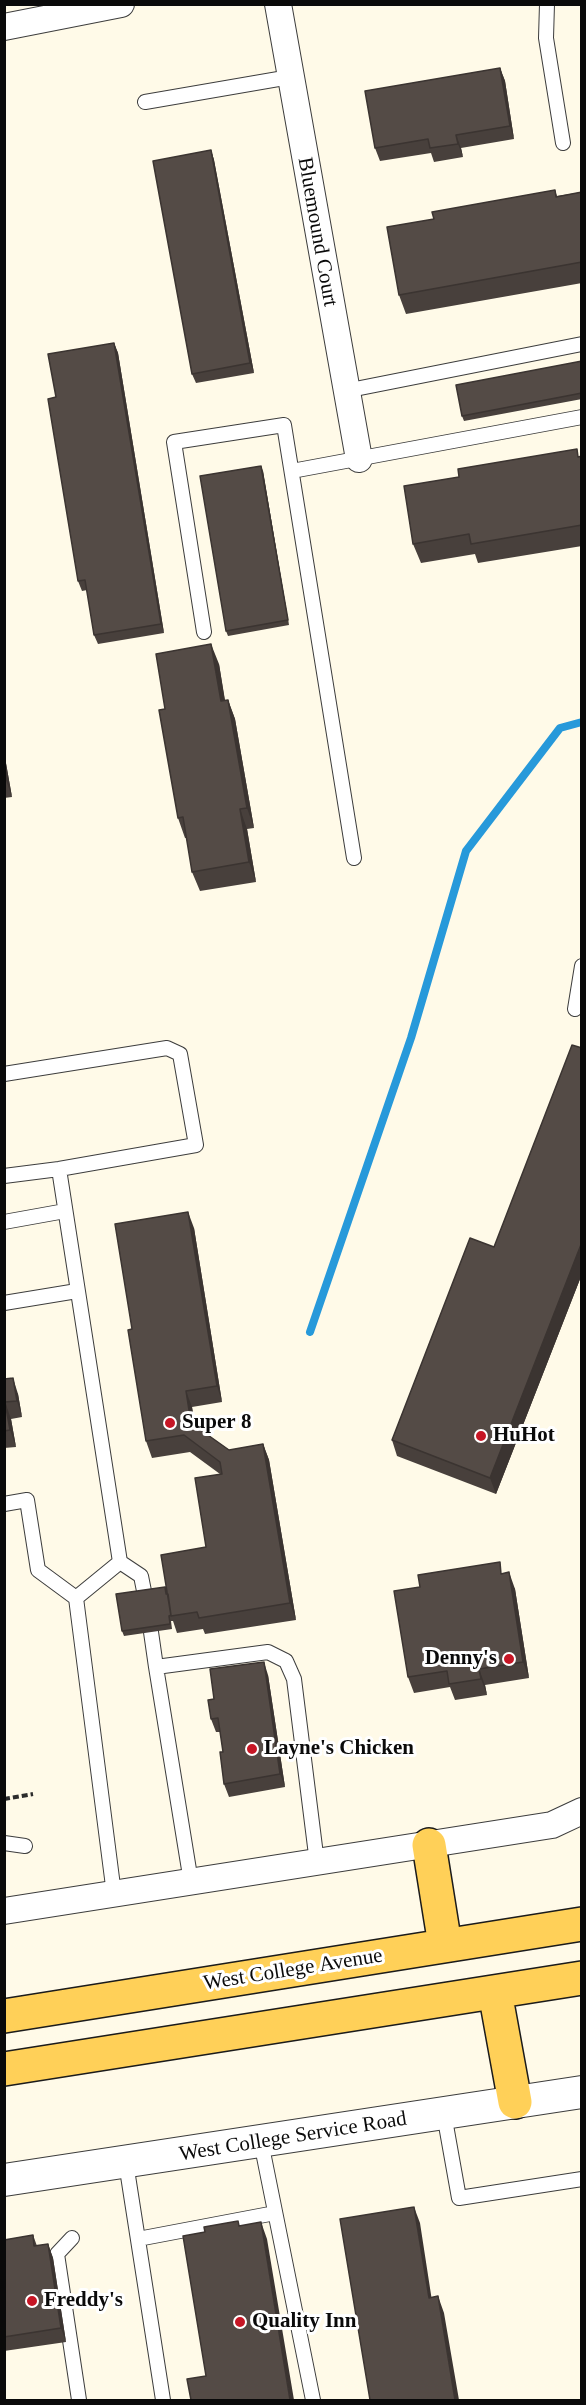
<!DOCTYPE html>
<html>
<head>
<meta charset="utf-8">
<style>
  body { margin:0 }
  #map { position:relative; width:586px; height:2405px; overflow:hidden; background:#fffae8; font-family:"Times New Roman",serif }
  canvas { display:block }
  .frame { position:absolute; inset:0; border:6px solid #0a0a0a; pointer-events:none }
</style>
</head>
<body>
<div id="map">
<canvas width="586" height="2405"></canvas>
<div class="frame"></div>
</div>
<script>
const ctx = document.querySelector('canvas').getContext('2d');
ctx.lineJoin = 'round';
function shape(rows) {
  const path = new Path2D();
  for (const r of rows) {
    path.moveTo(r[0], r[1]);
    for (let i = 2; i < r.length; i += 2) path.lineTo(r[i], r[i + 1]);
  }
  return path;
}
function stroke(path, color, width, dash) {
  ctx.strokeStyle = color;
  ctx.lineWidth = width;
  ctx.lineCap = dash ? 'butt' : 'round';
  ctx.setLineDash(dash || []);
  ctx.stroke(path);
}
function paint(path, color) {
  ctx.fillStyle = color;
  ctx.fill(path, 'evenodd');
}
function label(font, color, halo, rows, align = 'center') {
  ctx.font = font + ' "Times New Roman",serif';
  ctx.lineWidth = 6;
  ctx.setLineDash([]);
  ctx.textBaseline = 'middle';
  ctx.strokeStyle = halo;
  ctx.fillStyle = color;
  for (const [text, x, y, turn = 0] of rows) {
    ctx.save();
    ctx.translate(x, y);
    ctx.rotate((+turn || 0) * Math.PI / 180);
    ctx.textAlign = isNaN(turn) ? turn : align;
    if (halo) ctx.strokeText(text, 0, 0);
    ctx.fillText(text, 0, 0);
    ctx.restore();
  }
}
const stream = shape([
  [310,1332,411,1038,466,851,560,728,582,722]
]);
const path = shape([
  [4,1799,33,1794]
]);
const service = shape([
  [547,4,546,38,563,143],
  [145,102,290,77],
  [345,391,582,344],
  [292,471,582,417],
  [204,632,174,442,284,425,354,858],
  [575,1009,582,966],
  [4,1074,167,1048,180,1054,196,1145,59,1169,4,1176],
  [59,1169,120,1562,76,1598,114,1894],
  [4,1222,65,1211],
  [4,1303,77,1291],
  [4,1504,27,1500,38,1570,76,1598],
  [120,1562,141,1576,145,1596],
  [151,1632,156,1667],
  [4,1843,25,1846],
  [191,1882,156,1667,268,1652,286,1661,294,1679,317,1863],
  [444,2114,459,2198,582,2179],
  [261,2142,313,2400],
  [126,2163,163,2400],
  [72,2238,57,2254,79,2400],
  [138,2239,275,2213]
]);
const minor = shape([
  [278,4,359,459],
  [4,27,121,4],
  [4,1911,552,1825,582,1811]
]);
const tertiary = shape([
  [4,2180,582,2092]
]);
const primary = shape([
  [429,1845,445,1945],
  [495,1992,515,2102],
  [4,2016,582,1924],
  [4,2069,582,1978]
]);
const wall = shape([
  [500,68,505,81,514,139,461,148,463,157,434,162,431,153,380,161,375,148],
  [211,150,214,160,254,373,196,383,192,374],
  [555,190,557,196,582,192,582,283,406,314,399,295,434,219],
  [114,343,118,353,164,633,98,644,94,635,87,590,82,591,78,581,56,397],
  [582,361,582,399,464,421,462,416],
  [579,456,582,456,582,546,478,563,475,554,421,563,413,544],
  [263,471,289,625,228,636,226,631],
  [219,664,225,700,228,700,235,719,254,828,247,829,256,882,200,891,192,872,187,838,185,838,178,818],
  [4,752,12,797,4,798],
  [582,1048,582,1274,496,1494,397,1456,392,1440,494,1247],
  [194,1228,222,1402,192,1407,195,1426,229,1450,263,1444,269,1460,296,1620,205,1634,203,1629,177,1633,173,1621,171,1621,172,1629,124,1636,122,1631,167,1594,206,1547,220,1474,190,1452,152,1458,146,1441,132,1329],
  [4,1379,18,1394,22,1417,11,1419,16,1447,4,1448],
  [504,1573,515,1589,529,1678,485,1685,487,1695,455,1700,450,1687,414,1693,408,1677],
  [268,1675,285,1787,229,1797,224,1784,223,1752,220,1732,216,1732,211,1719,214,1699],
  [33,2235,37,2246,48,2244,53,2258,66,2342,4,2351,4,2240]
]);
const shadedWall = shape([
  [500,68,505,81,514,139,510,126],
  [456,135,461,148,463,157,458,144],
  [211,150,214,160,254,373,250,363],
  [114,343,118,353,164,633,161,624],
  [261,466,263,471,289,625,288,620],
  [211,644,219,664,228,721,221,701],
  [228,700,235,719,254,828,247,808],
  [4,752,12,797,6,780,4,772],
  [240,809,247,829,256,882,249,862],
  [188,1212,194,1228,222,1402,217,1386],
  [582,1242,582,1274,496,1494,490,1478],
  [13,1378,18,1394,22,1417,17,1401],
  [186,1391,192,1407,197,1439,191,1423],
  [5,1402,11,1419,16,1447,10,1430],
  [263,1444,269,1460,296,1620,290,1603],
  [509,1572,515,1589,529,1678,523,1662],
  [264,1662,268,1675,285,1787,280,1774],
  [479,1669,485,1685,487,1695,481,1679],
  [414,2207,420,2223,434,2314,429,2298],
  [261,2222,267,2239,294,2400,290,2400],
  [48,2244,53,2258,66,2342,61,2328],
  [438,2296,444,2313,459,2400,455,2400]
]);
const building = shape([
  [500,68,510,126,456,135,458,144,430,148,428,139,375,148,365,91,500,68],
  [211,150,250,363,192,374,153,161,211,150],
  [555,190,556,197,582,192,582,262,399,295,387,227,434,219,432,212,555,190],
  [114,343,161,624,94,635,85,580,78,581,48,399,56,397,48,354,114,343],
  [582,361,582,393,462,416,456,385,582,361],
  [577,449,578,457,582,456,582,525,471,544,469,534,413,544,404,486,459,477,458,469,577,449],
  [261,466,288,620,226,631,200,476,261,466],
  [211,644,221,701,228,700,247,808,240,809,249,862,192,872,183,817,178,818,159,710,165,709,156,654,211,644],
  [572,1045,582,1048,582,1242,490,1478,392,1440,470,1238,494,1247,572,1045],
  [188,1212,217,1386,186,1391,191,1423,229,1450,263,1444,290,1603,199,1618,197,1612,171,1616,161,1555,206,1547,195,1478,222,1474,220,1462,184,1435,146,1441,128,1330,132,1329,115,1224,188,1212],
  [13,1378,17,1401,5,1402,10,1430,4,1431,4,1379,13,1378],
  [500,1562,501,1574,509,1572,523,1662,479,1669,481,1679,449,1684,447,1671,408,1677,394,1591,420,1587,418,1575,500,1562],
  [165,1587,166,1594,168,1594,171,1615,169,1616,170,1624,122,1631,116,1594,165,1587],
  [264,1662,280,1774,224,1784,220,1752,223,1752,218,1718,211,1719,208,1700,214,1699,210,1669,264,1662],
  [414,2207,429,2298,438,2296,455,2400,370,2400,340,2219,414,2207],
  [238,2221,239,2226,261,2222,290,2400,191,2400,187,2379,206,2376,183,2236,205,2232,204,2227,238,2221],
  [33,2235,34,2246,48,2244,61,2328,4,2337,4,2240,33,2235]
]);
const markers = [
  [170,1423,6,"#c61625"],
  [481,1436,6,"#c61625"],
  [509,1659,6,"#c61625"],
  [252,1749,6,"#c61625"],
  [32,2301,6,"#c61625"],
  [240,2322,6,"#c61625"]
];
const streetNames = [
  ["Bluemound Court",317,232,80],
  ["West College Avenue",293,1970,-9],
  ["West College Service Road",293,2137,-9]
];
const poiNames = [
  ["Super 8",182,1423],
  ["HuHot",493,1436],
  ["Denny's",497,1659,"right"],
  ["Layne's Chicken",264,1749],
  ["Freddy's",44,2301],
  ["Quality Inn",252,2322]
];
stroke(stream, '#2799da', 8);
stroke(service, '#3d3d3d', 16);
stroke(minor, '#3d3d3d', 28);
stroke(tertiary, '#3d3d3d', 34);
stroke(primary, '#1b1b1b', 36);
stroke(path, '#2c2c2c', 4, [6, 3]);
stroke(service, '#fff', 14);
stroke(minor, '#fff', 26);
stroke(tertiary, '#fff', 32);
stroke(primary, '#ffd058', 33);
paint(wall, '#48403c');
paint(shadedWall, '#3b3431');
paint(building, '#544b46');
stroke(building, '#3b3431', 1.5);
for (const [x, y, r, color] of markers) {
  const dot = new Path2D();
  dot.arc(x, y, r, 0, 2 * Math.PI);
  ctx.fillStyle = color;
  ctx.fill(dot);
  stroke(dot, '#fff', 2);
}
label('21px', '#0a0a0a', '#fff', streetNames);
label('bold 21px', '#0a0a0a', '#fff', poiNames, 'left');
</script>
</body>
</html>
